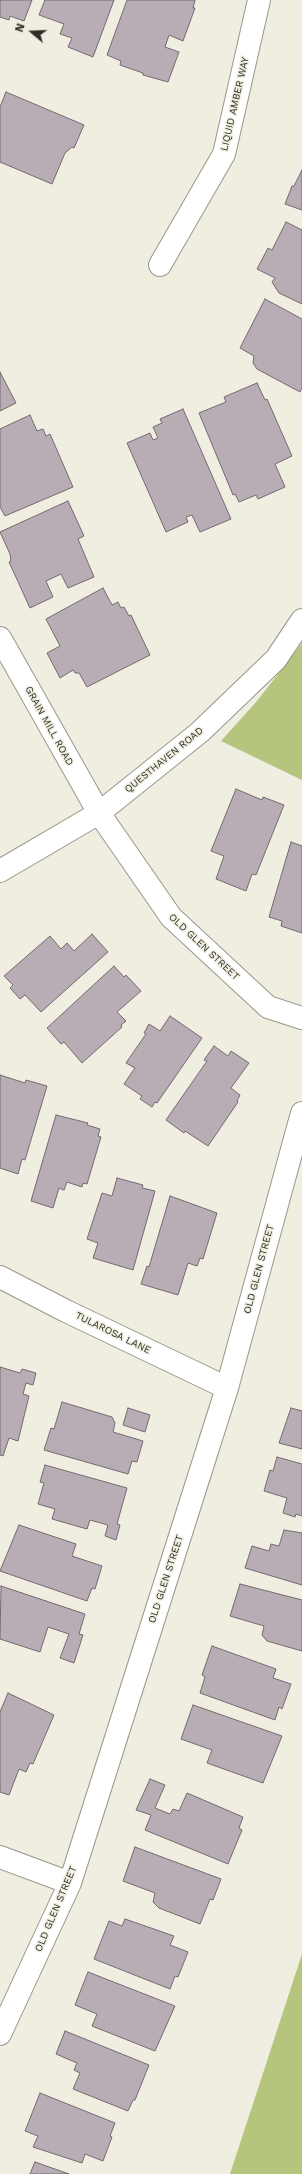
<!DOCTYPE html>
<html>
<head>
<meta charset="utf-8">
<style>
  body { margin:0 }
  #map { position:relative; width:302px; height:2174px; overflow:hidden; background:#f0eee0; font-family:"Work Sans",sans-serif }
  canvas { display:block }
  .north { position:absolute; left:12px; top:12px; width:40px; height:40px; -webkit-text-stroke:3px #f0eee0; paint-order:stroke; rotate:289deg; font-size:11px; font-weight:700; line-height:16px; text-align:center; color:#2e2d28 }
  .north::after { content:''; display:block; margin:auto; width:14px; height:18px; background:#2e2d28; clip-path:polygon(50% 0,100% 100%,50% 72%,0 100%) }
</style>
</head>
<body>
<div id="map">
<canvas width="302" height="2174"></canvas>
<div class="north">N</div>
</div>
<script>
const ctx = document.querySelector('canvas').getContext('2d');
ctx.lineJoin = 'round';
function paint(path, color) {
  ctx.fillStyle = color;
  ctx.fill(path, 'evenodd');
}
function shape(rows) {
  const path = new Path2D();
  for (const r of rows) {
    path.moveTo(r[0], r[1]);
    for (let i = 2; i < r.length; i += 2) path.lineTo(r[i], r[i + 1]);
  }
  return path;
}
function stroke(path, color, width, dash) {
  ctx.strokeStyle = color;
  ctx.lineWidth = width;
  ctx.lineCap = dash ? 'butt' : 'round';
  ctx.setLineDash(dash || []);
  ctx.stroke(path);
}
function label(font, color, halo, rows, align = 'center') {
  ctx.font = font + ' "Work Sans",sans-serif';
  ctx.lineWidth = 3;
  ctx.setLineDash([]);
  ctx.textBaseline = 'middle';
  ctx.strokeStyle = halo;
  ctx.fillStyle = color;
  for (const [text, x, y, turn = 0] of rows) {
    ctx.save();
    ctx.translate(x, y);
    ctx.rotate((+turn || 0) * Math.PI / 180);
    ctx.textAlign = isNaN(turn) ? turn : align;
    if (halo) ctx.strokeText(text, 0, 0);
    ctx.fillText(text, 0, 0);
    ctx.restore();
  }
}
const green = shape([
  [302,643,302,780,221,741,257,701],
  [302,1954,302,2174,230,2174]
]);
const building = shape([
  [0,0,32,0,24,21,10,16,9,20,0,17,0,0],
  [45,0,114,0,93,57,68,47,72,38,60,34,64,24,39,15,45,0],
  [127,0,195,0,193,8,195,8,183,41,169,35,165,47,179,52,168,82,143,75,143,73,120,65,121,61,107,55,127,0],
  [6,92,84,125,74,148,72,147,65,153,52,184,0,162,0,107,6,92],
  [302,170,302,210,285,204,292,186,294,186,302,170],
  [286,222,302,230,302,304,279,293,272,282,275,278,257,269,268,248,272,250,286,222],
  [265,299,302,319,302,388,300,392,257,369,253,363,254,356,240,348,265,299],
  [0,372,16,403,0,411,0,372],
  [257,383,265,400,267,399,292,456,275,464,285,487,258,499,256,495,239,502,235,494,233,495,199,413,226,402,224,397,257,383],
  [183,409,231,519,200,532,192,515,186,517,188,522,166,532,127,443,150,433,153,440,158,438,153,427,162,423,160,419,183,409],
  [30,415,37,431,43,429,46,436,50,434,73,487,5,516,0,507,0,429,30,415],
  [68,501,84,536,78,539,94,577,68,588,61,574,46,581,53,597,30,608,9,562,11,561,10,554,0,532,68,501],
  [103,588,112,605,118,602,121,608,124,607,129,616,131,615,150,655,87,687,79,673,75,673,73,670,60,678,47,653,60,646,46,619,103,588],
  [236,789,262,800,263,797,284,805,256,875,252,874,246,891,216,879,224,856,211,851,236,789],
  [291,842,302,846,302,933,281,926,282,921,269,917,291,842],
  [92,934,108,952,41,1012,25,995,20,999,10,988,13,985,4,976,50,936,61,949,67,943,74,951,92,934],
  [114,966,124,977,126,975,141,991,117,1012,126,1021,121,1025,122,1027,82,1063,64,1042,61,1044,47,1028,114,966],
  [170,1016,202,1038,157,1103,155,1102,152,1107,140,1099,142,1096,124,1084,135,1068,126,1063,146,1034,144,1033,149,1024,160,1031,170,1016],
  [214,1046,228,1056,231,1051,249,1063,231,1088,240,1095,237,1101,238,1102,208,1146,185,1131,184,1133,166,1120,207,1061,204,1060,214,1046],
  [0,1075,25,1083,26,1080,47,1086,25,1160,22,1159,18,1174,0,1168,0,1075],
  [56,1115,88,1123,87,1125,100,1129,98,1136,101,1137,87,1184,83,1183,82,1187,67,1182,64,1190,59,1188,53,1208,31,1201,56,1115],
  [117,1178,143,1185,142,1188,155,1191,133,1270,93,1258,98,1243,87,1239,102,1193,112,1196,117,1178],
  [170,1196,217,1213,203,1259,200,1258,197,1266,188,1263,178,1295,141,1284,147,1266,149,1267,170,1196],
  [0,1367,20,1373,22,1369,36,1373,33,1385,26,1383,23,1394,29,1396,18,1441,9,1438,3,1456,0,1455,0,1367],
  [62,1402,112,1417,115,1423,113,1432,143,1441,137,1462,132,1461,128,1474,44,1450,51,1428,54,1429,62,1402],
  [128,1408,150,1415,145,1432,123,1425,128,1408],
  [291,1408,302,1411,302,1449,279,1443,291,1408],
  [277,1457,302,1464,302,1516,296,1514,295,1517,283,1513,287,1498,264,1491,270,1470,273,1471,277,1457],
  [45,1465,127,1488,117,1524,120,1525,116,1540,105,1536,108,1525,90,1520,87,1529,52,1519,55,1509,38,1504,44,1483,40,1482,45,1465],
  [19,1525,76,1544,72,1556,102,1566,95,1589,92,1588,87,1601,0,1571,19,1525],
  [284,1530,302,1533,302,1585,245,1568,252,1546,269,1551,271,1544,279,1546,284,1530],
  [240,1584,302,1600,302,1651,267,1641,262,1635,264,1626,230,1616,240,1584],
  [1,1586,85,1614,79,1634,83,1635,74,1663,60,1658,69,1634,48,1627,40,1652,0,1639,1,1586],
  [212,1646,276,1669,273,1678,291,1684,282,1709,279,1707,275,1720,200,1693,205,1677,202,1675,212,1646],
  [8,1693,54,1715,33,1764,30,1763,26,1772,19,1769,9,1795,0,1792,0,1712,8,1693],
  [193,1705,282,1736,263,1783,207,1763,212,1750,181,1739,193,1705],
  [150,1779,165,1785,155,1808,170,1814,173,1809,179,1811,187,1793,243,1817,239,1828,242,1830,228,1864,145,1830,151,1815,136,1810,150,1779],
  [135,1847,221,1879,213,1900,210,1899,200,1924,159,1908,153,1902,155,1893,123,1881,135,1847],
  [125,1919,174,1936,170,1945,188,1952,178,1977,175,1976,170,1989,94,1959,109,1921,122,1926,125,1919],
  [88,1972,175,2006,155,2051,92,2026,97,2014,75,2005,88,1972],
  [65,2031,149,2065,135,2100,133,2100,128,2111,73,2089,80,2073,74,2070,77,2063,56,2054,65,2031],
  [40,2093,115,2123,110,2136,112,2137,103,2161,85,2154,82,2163,33,2147,38,2136,25,2131,40,2093],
  [35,2162,69,2174,30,2174,35,2162]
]);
const minor = shape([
  [160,265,224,154,259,0],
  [0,638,99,813,171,917,268,1007,302,1018],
  [0,1277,66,1311,227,1388],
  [0,1857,70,1883],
  [0,2034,70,1883,227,1388,302,1113]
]);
const tertiary = shape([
  [0,871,99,813,200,732,276,659,302,620]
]);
const streetNames = [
  ["LIQUID AMBER WAY",235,104,-77],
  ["GRAIN MILL ROAD",49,726,61],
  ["QUESTHAVEN ROAD",164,760,-39],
  ["OLD GLEN STREET",204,947,43],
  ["OLD GLEN STREET",259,1269,-75],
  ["TULAROSA LANE",113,1333,26],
  ["OLD GLEN STREET",166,1579,-72],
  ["OLD GLEN STREET",56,1909,-67]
];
paint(green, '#b5c57d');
paint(building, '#b8adb5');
stroke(building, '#746971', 1);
stroke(minor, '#99978a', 24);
stroke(tertiary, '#99978a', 24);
stroke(minor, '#fff', 22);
stroke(tertiary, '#fff', 22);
label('10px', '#2e2d28', '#f0eee0', streetNames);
</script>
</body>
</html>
